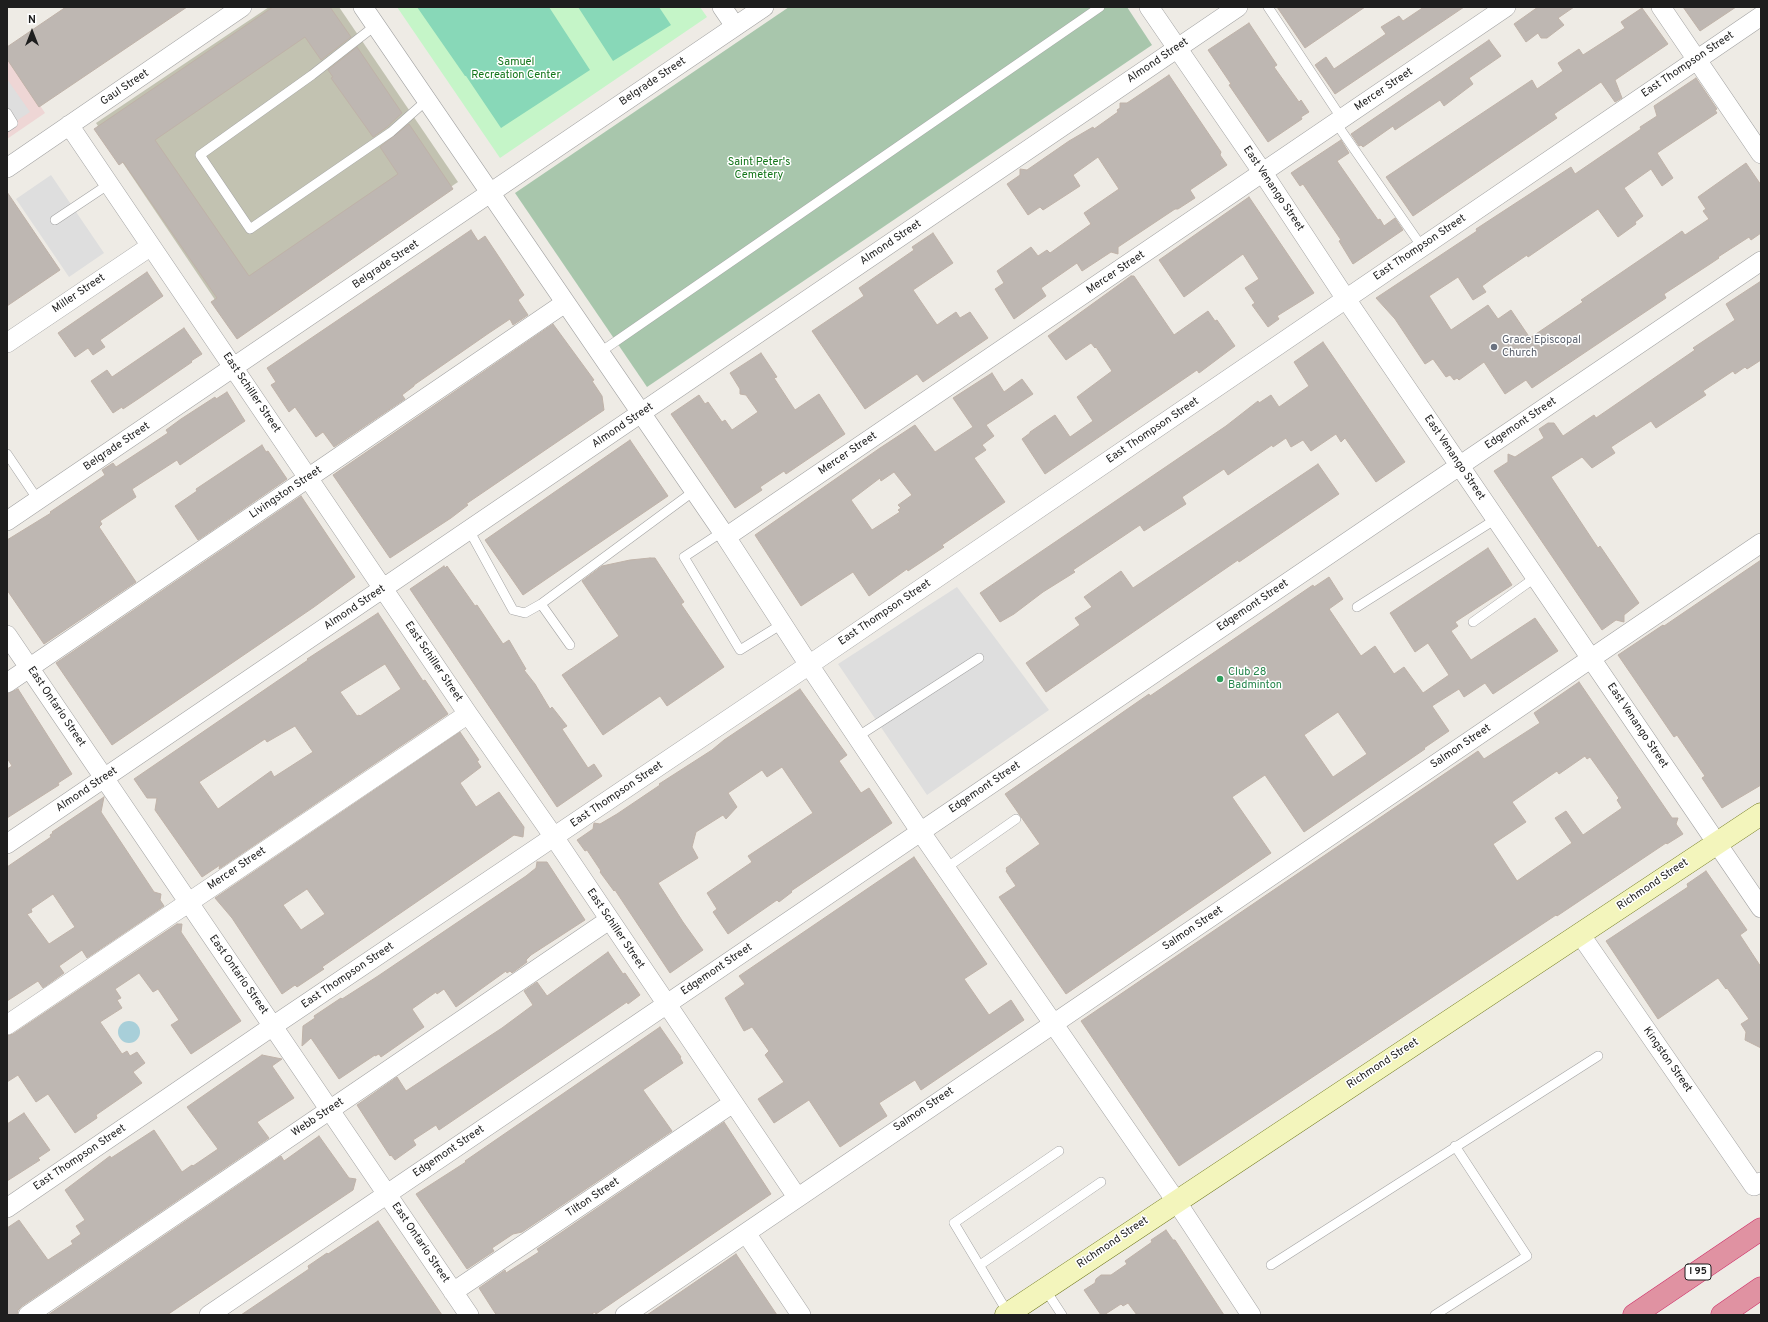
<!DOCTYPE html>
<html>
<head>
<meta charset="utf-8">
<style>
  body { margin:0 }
  #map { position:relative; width:1768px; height:1322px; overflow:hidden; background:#eeebe5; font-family:Overpass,sans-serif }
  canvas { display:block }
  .frame { position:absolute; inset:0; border:8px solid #1e1e1e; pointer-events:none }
  .north { position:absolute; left:12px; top:12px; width:40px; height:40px; -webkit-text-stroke:3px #fff; paint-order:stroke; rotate:0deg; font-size:11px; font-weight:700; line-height:16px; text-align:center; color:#1e1e1e }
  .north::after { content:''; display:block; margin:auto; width:14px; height:18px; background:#1e1e1e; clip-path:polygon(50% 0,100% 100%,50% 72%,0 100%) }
</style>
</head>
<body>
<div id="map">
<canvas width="1768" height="1322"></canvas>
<div class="frame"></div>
<div class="north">N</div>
</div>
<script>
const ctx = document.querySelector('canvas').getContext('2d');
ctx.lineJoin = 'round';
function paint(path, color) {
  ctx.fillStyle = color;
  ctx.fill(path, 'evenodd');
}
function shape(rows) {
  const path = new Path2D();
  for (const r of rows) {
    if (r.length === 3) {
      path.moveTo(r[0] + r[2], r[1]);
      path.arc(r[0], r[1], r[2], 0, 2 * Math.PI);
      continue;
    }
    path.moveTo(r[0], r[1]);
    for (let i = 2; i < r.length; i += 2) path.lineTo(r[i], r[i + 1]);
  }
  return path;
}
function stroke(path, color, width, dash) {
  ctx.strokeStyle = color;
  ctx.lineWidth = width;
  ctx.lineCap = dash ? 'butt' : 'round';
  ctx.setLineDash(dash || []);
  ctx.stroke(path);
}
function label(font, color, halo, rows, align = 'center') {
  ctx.font = font + ' Overpass,sans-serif';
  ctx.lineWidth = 3;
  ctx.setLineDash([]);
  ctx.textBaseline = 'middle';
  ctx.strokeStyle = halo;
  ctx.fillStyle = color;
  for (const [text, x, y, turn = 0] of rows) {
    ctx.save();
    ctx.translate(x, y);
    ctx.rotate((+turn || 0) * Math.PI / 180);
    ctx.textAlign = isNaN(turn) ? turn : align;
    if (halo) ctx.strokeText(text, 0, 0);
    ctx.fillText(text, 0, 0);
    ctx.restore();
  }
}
const commercial = shape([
  [7,56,45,113,7,139]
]);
const construction = shape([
  [269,7,339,7,458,182,236,331,96,123]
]);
const cemetery = shape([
  [789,7,1127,7,1152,45,647,387,515,193]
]);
const park = shape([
  [397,7,700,7,707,17,500,158]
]);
const pitch = shape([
  [417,7,549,7,590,70,501,128,466,76,465,76],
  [578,7,659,7,671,25,613,61]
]);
const parking = shape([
  [7,79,30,112,7,127],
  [51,175,104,253,69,277,16,199],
  [957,587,1049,710,927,795,838,664]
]);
const water = shape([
  [129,1032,11]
]);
const building = shape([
  [66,7,187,7,39,107,7,59,7,47,66,7],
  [273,7,330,7,351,37,321,60,305,37,155,140,249,276,398,174,380,147,409,124,453,189,237,339,211,302,217,298,123,162,119,165,94,129,273,7],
  [1277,7,1365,7,1305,48,1277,7],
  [1424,7,1464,7,1335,94,1315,65,1326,57,1334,69,1386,34,1381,27,1399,16,1403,21,1424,7],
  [1538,7,1574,7,1558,18,1564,25,1547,38,1541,38,1538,33,1526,42,1514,24,1538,7],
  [1683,7,1736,7,1700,31,1683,7],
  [1642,8,1668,44,1615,80,1622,98,1615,102,1601,82,1554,114,1557,118,1413,216,1386,177,1532,80,1537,89,1563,71,1558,63,1579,49,1583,55,1625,28,1621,22,1642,8],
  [1249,23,1277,65,1274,67,1299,102,1301,100,1309,112,1301,117,1302,119,1268,142,1229,85,1231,84,1208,50,1249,23],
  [1489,40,1501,56,1469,78,1473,84,1444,106,1440,100,1395,130,1393,126,1363,147,1361,145,1359,146,1351,134,1489,40],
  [357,47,402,113,387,127,373,137,331,78,333,77,328,70,357,47],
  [1169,75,1221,152,1220,155,1227,165,1190,190,1195,198,1178,209,1175,209,1118,247,1118,254,1111,252,1082,271,1077,263,1041,288,1046,296,1014,319,995,289,1004,283,997,271,1031,247,1038,256,1047,250,1050,253,1091,224,1084,213,1119,189,1098,157,1073,175,1080,186,1043,210,1040,207,1028,215,1007,184,1020,175,1020,169,1027,170,1069,141,1093,127,1094,129,1118,112,1117,110,1120,108,1120,103,1127,103,1169,75],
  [1696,78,1717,109,1715,110,1717,113,1657,153,1673,178,1662,186,1651,169,1624,188,1643,216,1635,222,1636,224,1618,237,1598,209,1528,257,1527,255,1493,278,1482,286,1486,292,1473,300,1458,277,1429,296,1451,330,1488,305,1498,319,1511,310,1530,338,1583,302,1581,300,1669,240,1682,231,1685,235,1709,219,1703,211,1706,209,1698,197,1746,163,1761,185,1761,233,1751,240,1749,237,1718,257,1719,258,1707,266,1664,294,1666,298,1532,388,1526,380,1505,394,1484,362,1459,380,1457,378,1454,380,1450,375,1446,377,1433,359,1425,364,1395,319,1376,298,1477,231,1476,229,1571,167,1575,174,1641,129,1640,127,1657,116,1654,106,1696,78],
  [1341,140,1349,153,1337,161,1378,220,1380,219,1384,226,1395,218,1403,230,1353,264,1339,241,1341,240,1303,184,1300,186,1291,173,1341,140],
  [7,192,60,270,7,306,7,192],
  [1249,197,1314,293,1277,316,1279,319,1268,327,1252,305,1255,303,1245,288,1259,279,1243,254,1184,297,1159,260,1249,197],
  [471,230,478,241,485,236,501,260,524,295,518,300,528,315,513,325,510,319,489,333,414,385,414,386,402,395,405,399,334,447,323,432,316,437,295,407,289,412,271,385,276,382,267,368,471,230],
  [933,233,953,263,913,290,937,325,956,312,960,318,970,312,988,338,923,382,917,374,865,409,812,331,864,296,859,288,914,250,912,247,933,233],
  [147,272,163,296,100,340,105,347,93,355,88,348,75,357,58,333,147,272],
  [1131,276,1134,276,1174,335,1208,311,1215,321,1217,320,1235,346,1199,373,1197,370,1045,474,1022,439,1030,433,1030,432,1055,415,1070,437,1093,421,1077,397,1112,371,1096,347,1095,348,1091,343,1066,360,1048,336,1131,276],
  [1761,281,1761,360,1747,369,1745,367,1735,374,1733,371,1703,391,1706,395,1656,428,1651,421,1611,447,1615,453,1592,468,1582,457,1551,477,1598,548,1600,546,1639,603,1624,615,1624,622,1616,620,1602,630,1494,471,1508,462,1508,454,1515,457,1544,438,1539,429,1548,423,1554,423,1563,436,1594,415,1596,418,1695,350,1693,348,1735,320,1726,304,1761,281],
  [553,324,594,380,592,381,602,396,604,410,466,504,468,505,451,518,390,558,333,475,553,324],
  [184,328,202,354,191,361,192,362,141,397,123,409,122,407,113,413,91,381,107,370,112,377,184,328],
  [1323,342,1405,462,1376,482,1345,438,1341,442,1336,434,1311,451,1303,440,1291,447,1286,438,1273,447,1272,445,1228,475,1224,469,1182,497,1186,504,1144,531,1140,525,1073,570,1075,572,1043,592,1014,614,1000,622,980,593,1226,426,1258,401,1259,403,1271,395,1279,407,1309,386,1294,362,1323,342],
  [761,353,777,377,774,378,795,410,819,394,845,434,786,474,784,471,760,487,762,490,735,508,671,414,699,395,705,404,708,402,722,422,725,420,732,430,758,412,746,395,740,394,740,389,730,373,761,353],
  [992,373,1004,392,1022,379,1033,394,986,425,994,436,982,445,986,450,974,458,1005,502,942,545,944,547,908,571,907,569,869,596,853,572,801,606,755,535,880,448,915,425,935,452,973,427,953,398,992,373],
  [894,472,912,495,898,505,901,508,898,510,900,512,872,530,851,500,880,478,881,481,894,472],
  [227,392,245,421,180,465,177,460,132,489,136,497,100,521,102,524,99,527,136,582,44,644,7,590,7,540,51,513,50,512,105,475,102,470,113,463,116,467,168,433,166,430,181,419,215,397,216,399,227,392],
  [630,440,668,496,523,595,485,540,630,440],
  [262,445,266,452,268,451,287,479,198,540,175,506,197,491,196,489,262,445],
  [1318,464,1339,494,1239,562,1238,560,1046,692,1026,663,1080,625,1075,618,1092,607,1084,597,1121,571,1133,588,1318,464],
  [301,496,355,577,314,607,112,745,56,663,301,496],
  [1488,548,1512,585,1455,622,1458,626,1451,631,1471,660,1535,618,1558,651,1493,694,1485,683,1464,697,1459,689,1432,706,1449,731,1424,748,1425,749,1304,832,1265,775,1232,797,1271,853,1066,994,999,897,1016,886,1006,871,1007,870,1006,868,1040,844,1005,794,1149,694,1150,696,1313,585,1314,587,1329,577,1343,599,1329,609,1361,656,1375,646,1394,674,1404,667,1423,693,1449,675,1428,643,1415,652,1390,613,1488,548],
  [1338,712,1367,754,1333,777,1304,735,1338,712],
  [650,558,655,558,684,602,681,604,724,667,667,706,660,696,603,735,562,675,619,636,582,581,602,566,630,560,650,558],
  [1761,560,1761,785,1722,808,1702,778,1705,776,1677,735,1674,737,1618,655,1663,625,1664,626,1761,560],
  [444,566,445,568,447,566,475,606,477,605,503,644,509,640,526,669,524,670,535,684,550,709,552,707,567,726,562,729,588,768,594,764,602,776,557,807,410,589,444,566],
  [378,613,423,681,425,680,448,714,219,869,220,865,202,877,155,810,157,798,147,798,134,779,308,660,307,659,378,613],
  [385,664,401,689,360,716,359,715,357,716,340,692,385,664],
  [295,726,313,752,274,777,271,771,218,809,199,782,265,739,267,742,295,726],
  [1579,682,1672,818,1678,818,1676,824,1683,834,1667,844,1666,843,1557,916,1556,915,1179,1166,1081,1021,1478,751,1484,759,1540,723,1534,713,1579,682],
  [1585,756,1587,759,1590,757,1600,771,1619,798,1617,800,1622,808,1583,835,1566,811,1555,818,1572,843,1517,881,1493,844,1526,822,1512,802,1557,771,1559,774,1585,756],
  [18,689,72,774,58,783,59,785,7,818,7,769,12,766,7,758,7,694,18,689],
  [800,689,847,755,839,761,861,793,869,788,892,823,791,891,792,892,779,902,777,900,728,934,713,912,717,909,707,893,752,862,748,856,813,813,782,767,767,777,762,770,728,793,737,807,726,819,723,815,696,832,692,847,698,858,658,883,683,922,703,950,670,973,615,890,614,891,600,872,601,871,587,850,585,851,577,840,593,829,594,823,600,824,617,814,660,785,659,784,712,750,724,740,800,689],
  [460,732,479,760,477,761,481,767,460,783,476,807,499,792,524,827,523,837,514,835,322,967,324,969,297,987,295,985,282,994,232,918,215,898,460,732],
  [307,889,325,914,301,930,283,905,307,889],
  [104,797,101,812,154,892,161,894,160,900,164,906,87,958,82,950,59,966,64,973,43,988,38,981,7,1001,7,867,51,837,50,835,53,833,52,832,104,797],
  [53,894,75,927,49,944,27,914,32,912,31,909,53,894],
  [914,857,987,964,964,979,989,1015,1011,1000,1024,1020,921,1090,915,1080,879,1103,887,1116,840,1147,809,1100,774,1123,758,1099,784,1082,765,1055,769,1051,752,1027,744,1031,725,998,745,984,739,976,914,857],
  [537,862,547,862,585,920,531,955,526,960,527,962,512,973,510,971,507,973,506,971,456,1007,444,989,437,994,436,992,412,1009,424,1027,381,1057,379,1054,375,1056,375,1055,339,1079,311,1038,302,1046,303,1026,315,1018,314,1016,341,998,342,999,378,976,526,876,536,868,537,862],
  [1706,871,1747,930,1740,935,1761,967,1761,1048,1745,1040,1746,1032,1741,1024,1749,1019,1727,988,1726,989,1718,978,1658,1019,1606,941,1688,887,1687,884,1706,871],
  [177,924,182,924,181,932,241,1021,191,1054,171,1025,179,1020,158,989,153,992,139,973,115,989,121,998,117,1000,122,1008,100,1022,122,1054,127,1051,130,1056,137,1052,145,1063,133,1072,142,1083,96,1115,97,1118,75,1133,48,1094,36,1102,18,1075,7,1082,7,1036,13,1034,177,924],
  [608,952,623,974,625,973,640,995,628,1004,627,1002,439,1130,436,1125,413,1140,416,1145,395,1160,391,1155,390,1156,357,1105,397,1077,406,1091,502,1028,533,1005,524,991,537,982,547,996,608,952],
  [660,1027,681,1057,680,1058,683,1063,643,1090,672,1131,522,1232,513,1234,492,1248,494,1251,467,1269,416,1194,466,1162,465,1161,660,1027],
  [262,1055,282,1059,272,1066,294,1098,257,1122,269,1138,22,1306,18,1310,17,1315,7,1315,7,1228,19,1220,48,1260,73,1244,71,1241,81,1234,76,1226,85,1220,65,1190,110,1156,111,1158,154,1130,182,1172,192,1165,193,1166,218,1149,187,1107,262,1055],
  [24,1113,50,1150,38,1158,40,1160,7,1181,7,1124,24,1113],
  [724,1122,771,1194,596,1314,595,1312,590,1315,497,1315,495,1313,479,1288,505,1270,506,1273,539,1252,537,1249,724,1122],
  [319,1136,349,1178,356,1179,353,1190,167,1315,48,1315,281,1156,284,1161,319,1136],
  [378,1221,442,1315,241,1315,309,1269,308,1266,327,1253,328,1254,378,1221],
  [1166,1230,1173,1240,1175,1240,1224,1315,1137,1315,1128,1303,1123,1306,1121,1304,1104,1315,1101,1315,1084,1290,1095,1283,1096,1279,1101,1275,1111,1275,1127,1264,1125,1261,1152,1242,1151,1240,1166,1230],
  [736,1254,777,1315,647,1315,685,1289,736,1254]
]);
const service = shape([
  [1268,7,1342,119],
  [376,25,312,75,200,155,250,229,391,132,427,100],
  [7,113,13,123,7,127],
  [1336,123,1422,247],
  [55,220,109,184],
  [599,353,1100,7],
  [7,454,38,500],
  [469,530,513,610,525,613,541,604],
  [722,532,684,557,740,650,782,624],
  [1357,607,1496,519],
  [1473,622,1536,577],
  [570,645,541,604,694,491],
  [857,737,979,658],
  [946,868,1016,819],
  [980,1265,1101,1182],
  [1271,1265,1598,1056],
  [1045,1289,1062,1315],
  [1008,1313,954,1223,1059,1151],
  [1435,1315,1527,1256,1455,1146]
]);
const minor = shape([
  [363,7,726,537,809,665,920,831,1176,1201,1251,1315],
  [722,7,735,26],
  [1149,7,1263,173,1346,299,1761,908],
  [1661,7,1761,154],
  [69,125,468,714,554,837,797,1197],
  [7,168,242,7],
  [7,343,151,246],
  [7,521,764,7],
  [726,537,1506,7],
  [7,635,469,1315],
  [7,683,565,303],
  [7,844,1238,7],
  [1580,934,1754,1186,1761,1182],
  [7,1025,468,714],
  [7,1208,273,1026,809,665,1761,16],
  [746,1233,801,1315],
  [453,1292,733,1103],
  [28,1315,609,920],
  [209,1315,1761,261],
  [625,1315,1761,543]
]);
const secondary = shape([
  [1006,1315,1761,814]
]);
const motorway = shape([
  [1634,1315,1761,1229],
  [1722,1315,1761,1288]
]);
const markers = [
  [1494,347,4,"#6b7280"],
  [1220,679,4,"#2e9e5b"]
];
const shields = [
  [1698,1272,26]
];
const shieldNames = [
  ["I 95",1698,1272]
];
const streetNames = [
  ["Almond Street",1158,61,-34],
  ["East Thompson Street",1688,65,-34],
  ["Belgrade Street",653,82,-34],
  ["Gaul Street",125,88,-34],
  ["Mercer Street",1384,90,-34],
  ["East Venango Street",1273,189,56],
  ["Almond Street",891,243,-34],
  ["East Thompson Street",1420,248,-34],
  ["Belgrade Street",386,265,-34],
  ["Mercer Street",1116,273,-34],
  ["Miller Street",79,294,-34],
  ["East Schiller Street",251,393,56],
  ["Edgemont Street",1521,424,-34],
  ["Almond Street",623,426,-34],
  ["East Thompson Street",1153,431,-34],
  ["Belgrade Street",117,447,-34],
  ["Mercer Street",848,454,-34],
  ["East Venango Street",1454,458,56],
  ["Livingston Street",286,493,-34],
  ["Edgemont Street",1253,606,-34],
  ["Almond Street",355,608,-34],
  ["East Thompson Street",885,613,-34],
  ["East Schiller Street",433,662,56],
  ["East Ontario Street",56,707,56],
  ["East Venango Street",1637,726,56],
  ["Salmon Street",1461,747,-34],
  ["Edgemont Street",985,788,-34],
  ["Almond Street",87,790,-34],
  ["East Thompson Street",617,795,-34],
  ["Mercer Street",237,869,-34],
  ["Richmond Street",1653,885,-34],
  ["East Schiller Street",615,929,56],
  ["Salmon Street",1193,929,-34],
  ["Edgemont Street",717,970,-34],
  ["East Ontario Street",238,975,55],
  ["East Thompson Street",348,976,-34],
  ["Kingston Street",1667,1060,55],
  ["Richmond Street",1383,1064,-33],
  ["Salmon Street",924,1110,-34],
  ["Webb Street",318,1118,-34],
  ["Edgemont Street",449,1152,-34],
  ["East Thompson Street",80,1158,-34],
  ["Tilton Street",593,1198,-34],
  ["East Ontario Street",420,1243,56],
  ["Richmond Street",1113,1243,-34]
];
const parkNames = [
  ["Samuel",516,63],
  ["Recreation Center",516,76],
  ["Saint Peter's",759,163],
  ["Cemetery",759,176]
];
const worshipNames = [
  ["Grace Episcopal",1502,341],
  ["Church",1502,354]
];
const leisureNames = [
  ["Club 28",1228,673],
  ["Badminton",1228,686]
];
paint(commercial, '#eed6d5');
paint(construction, '#c2c2b1');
paint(cemetery, '#a8c6ac');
paint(park, '#c5f5c8');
paint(pitch, '#88d8b8');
paint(parking, '#dedede');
paint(water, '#a8cfd9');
paint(building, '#beb7b2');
stroke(building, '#bfb2a8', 1);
stroke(service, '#a2a2a2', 10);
stroke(minor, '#a2a2a2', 20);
stroke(secondary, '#646d0d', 23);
stroke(motorway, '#cd3169', 23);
stroke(service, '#fff', 9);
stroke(minor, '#fff', 19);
stroke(secondary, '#f3f5bc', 22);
stroke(motorway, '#e092a2', 22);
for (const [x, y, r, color] of markers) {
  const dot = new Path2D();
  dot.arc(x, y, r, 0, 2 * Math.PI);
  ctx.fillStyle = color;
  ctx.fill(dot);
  stroke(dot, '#fff', 1.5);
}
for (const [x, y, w] of shields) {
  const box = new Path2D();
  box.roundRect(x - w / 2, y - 8, w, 16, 3);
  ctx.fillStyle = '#fff';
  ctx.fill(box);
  stroke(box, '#1e1e1e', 1);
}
label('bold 10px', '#1e1e1e', null, shieldNames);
label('11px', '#1e1e1e', '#fff', streetNames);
label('11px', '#13751a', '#fff', parkNames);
label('11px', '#5b616d', '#fff', worshipNames, 'left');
label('11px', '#27864d', '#fff', leisureNames, 'left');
</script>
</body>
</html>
